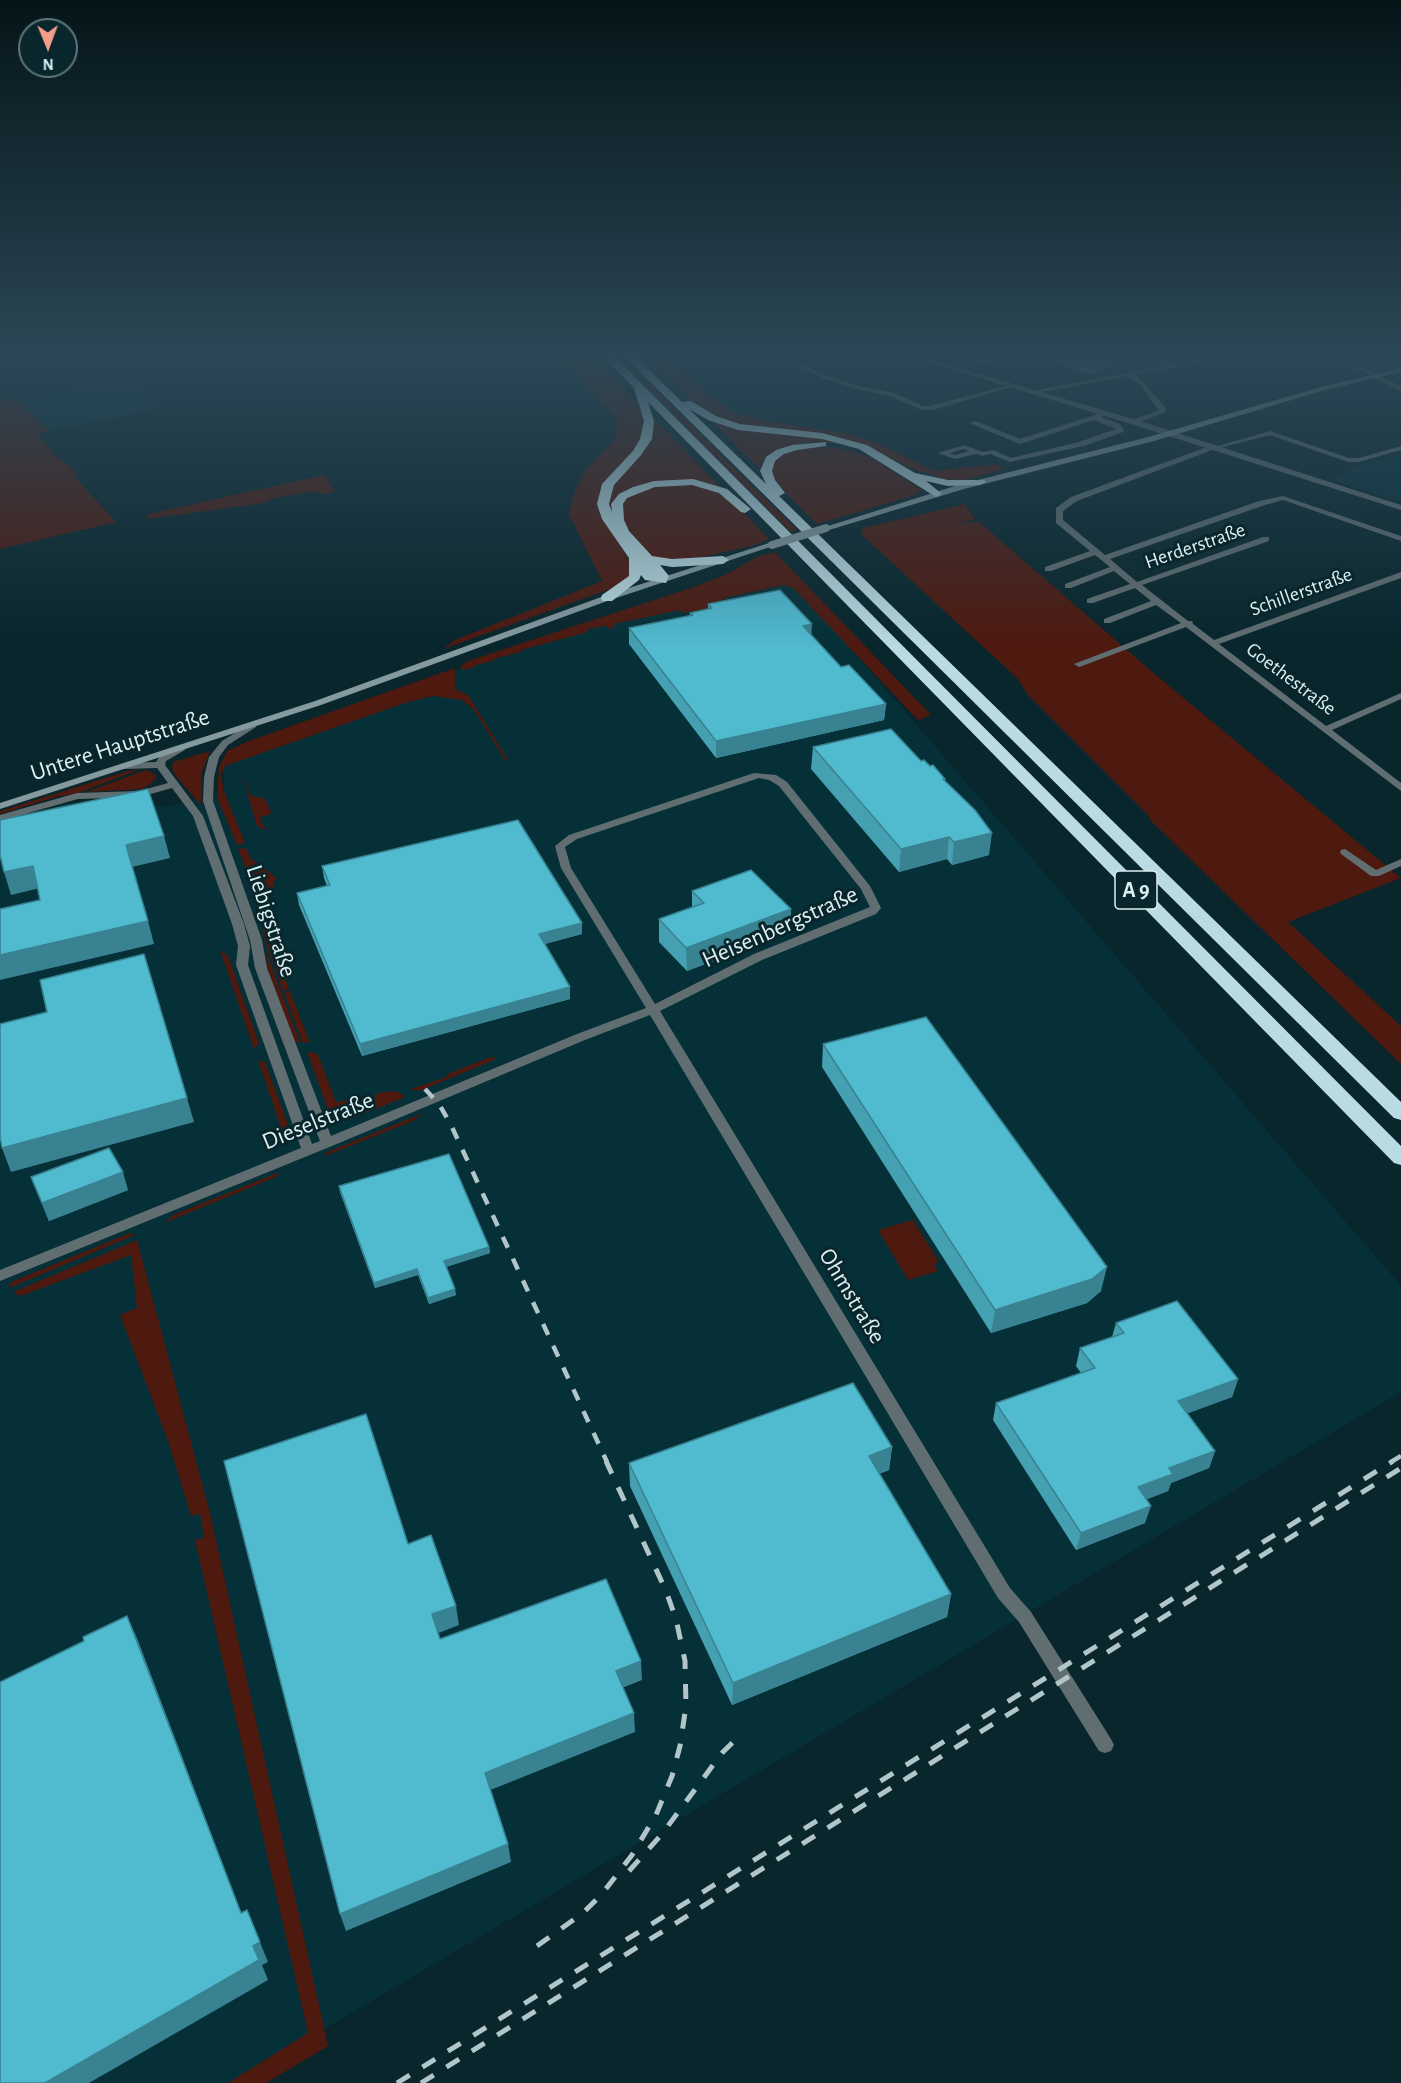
<!DOCTYPE html>
<html>
<head>
<meta charset="utf-8">
<style>
  body { margin:0 }
  #map { position:relative; width:1401px; height:2083px; overflow:hidden; background:#08262c; font-family:"Alegreya Sans",sans-serif }
  canvas { display:block }
  .north { position:absolute; left:18px; top:18px; width:60px; height:60px; box-sizing:border-box; background:#08262c; border:2px solid #5e767b; border-radius:50%; rotate:179deg; font-size:16px; font-weight:700; line-height:24px; text-align:center; color:#deeff2 }
  .north::after { content:''; display:block; margin:auto; width:21px; height:27px; background:#f49d8b; clip-path:polygon(50% 0,100% 100%,50% 72%,0 100%) }
</style>
</head>
<body>
<div id="map">
<canvas width="1401" height="2083"></canvas>
<div class="north">N</div>
</div>
<script>
const ctx = document.querySelector('canvas').getContext('2d');
ctx.lineJoin = 'round';
function paint(path, color) {
  ctx.fillStyle = color;
  ctx.fill(path, 'evenodd');
}
function shape(rows) {
  const path = new Path2D();
  for (const r of rows) {
    path.moveTo(r[0], r[1]);
    for (let i = 2; i < r.length; i += 2) path.lineTo(r[i], r[i + 1]);
  }
  return path;
}
function stroke(path, color, width, dash) {
  ctx.strokeStyle = color;
  ctx.lineWidth = width;
  ctx.lineCap = dash ? 'butt' : 'round';
  ctx.setLineDash(dash || []);
  ctx.stroke(path);
}
function label(font, color, halo, rows, align = 'center') {
  ctx.font = font + ' "Alegreya Sans",sans-serif';
  ctx.lineWidth = 6;
  ctx.setLineDash([]);
  ctx.textBaseline = 'middle';
  ctx.strokeStyle = halo;
  ctx.fillStyle = color;
  for (const [text, x, y, turn = 0] of rows) {
    ctx.save();
    ctx.translate(x, y);
    ctx.rotate((+turn || 0) * Math.PI / 180);
    ctx.textAlign = isNaN(turn) ? turn : align;
    if (halo) ctx.strokeText(text, 0, 0);
    ctx.fillText(text, 0, 0);
    ctx.restore();
  }
}
const built = shape([
  [698,356,779,356,752,364,711,369],
  [131,375,158,409,50,431,15,399],
  [1401,453,1401,502,1332,480,1354,467],
  [784,585,793,587,833,628,1401,1286,1401,1392,233,2083,0,2083,0,824,68,803,137,802,165,807,224,792,223,769,233,756,420,686,474,663,572,631]
]);
const green = shape([
  [558,356,592,356,629,394,643,413,644,435,635,451,609,478,600,490,599,498,600,514,629,560,631,575,620,585,602,592,443,649,455,640,602,581,569,514,575,491,585,471,615,439,617,420],
  [615,356,621,356,797,530,791,532],
  [645,356,667,356,709,396,735,413,767,421,851,434,883,446,935,471,995,464,1006,469,964,480,943,479,908,467,865,446,738,425,712,416,692,402],
  [15,399,50,431,37,434,60,460,64,461,76,473,76,478,116,522,0,549,0,402],
  [654,418,720,487,697,481,643,485,610,509,608,502,610,489,651,437],
  [709,419,818,438,853,445,816,442,788,446,768,455,761,463,760,469],
  [814,447,838,448,868,456,922,490,912,496,817,524,781,488,771,474,772,464,785,453],
  [324,475,335,492,322,494,315,491,274,498,264,503,146,519,149,514],
  [676,483,708,487,728,496,769,539,755,545,685,561,653,557,633,536,623,520,621,504,625,498,650,486],
  [965,504,975,520,953,523,979,522,1157,676,1401,878,1288,922,1401,1026,1401,1064,1150,820,1150,817,1028,695,1018,679,861,534,863,528],
  [775,552,931,715,918,720,793,588,784,585,728,597,723,600,721,606,682,613,680,610,614,624,615,627,608,629,606,626,588,629,588,632,521,650,521,652,493,659,493,661,476,665,476,667,463,670,460,667,468,661,504,649,694,587,725,575,757,557],
  [455,668,455,689,468,695,508,760,505,760,474,710,462,700,433,696,405,703,225,766,221,775,224,791,245,843,237,845,217,798,219,767,227,751,249,741],
  [210,751,202,772,201,805,175,775,172,768,173,762],
  [141,769,78,793,56,797,0,814,0,811,128,771],
  [146,770,156,775,156,779,143,789,86,792],
  [242,775,250,795,265,799,271,812,271,814,260,817,264,828,276,828,262,829,257,826],
  [246,848,250,858,277,878,273,883,275,887,269,888,249,876,238,849],
  [266,913,264,923,289,989,283,991,266,944,260,919,261,914],
  [265,949,300,1043,294,1041,268,970],
  [220,950,228,956,259,1043,254,1049],
  [290,991,310,1043,302,1042,284,992],
  [307,1052,316,1053,319,1057,336,1102,346,1100,350,1107,374,1101,377,1093,395,1091,404,1095,403,1098,355,1117,334,1116,329,1112],
  [491,1057,495,1057,494,1060,419,1091,410,1089,444,1078,450,1073],
  [258,1060,265,1062,290,1130,285,1132,281,1128],
  [423,1113,413,1121,325,1156,325,1153],
  [280,1172,276,1177,164,1223,173,1215],
  [913,1220,939,1262,934,1264,938,1271,908,1280,878,1230],
  [130,1233,135,1235,9,1288,11,1282],
  [137,1240,210,1513,328,2046,266,2083,228,2083,308,2033,195,1540,204,1538,200,1514,191,1516,168,1441,120,1315,137,1308,131,1255,26,1294,20,1296,13,1292]
]);
const minor = shape([
  [785,356,791,356,793,359,826,376,864,387,894,393,923,406,930,406,1012,384,1015,386,933,410,922,410,890,396,861,390,822,378,788,361,785,356],
  [1141,356,1152,356,1175,364,1216,356,1231,356,1135,375,1145,384,1165,407,1166,412,1134,424,1131,424,1131,420,1158,411,1158,409,1141,386,1128,376,1031,394,1028,392,1167,365,1141,356],
  [1322,356,1330,356,1338,361,1363,368,1401,386,1401,391,1359,370,1334,363,1322,356],
  [1101,413,1105,415,1101,417,1120,424,1124,430,1123,432,1084,446,1010,462,990,454,983,456,976,454,955,459,938,453,964,445,983,452,993,450,1011,458,1079,442,1116,429,1094,420,1020,444,969,423,976,421,1020,439,1101,413],
  [964,449,969,451,955,455,950,453,964,449],
  [1270,431,1349,458,1359,458,1401,446,1401,450,1359,462,1348,462,1270,435,1215,449,1077,501,1063,511,1063,520,1105,555,1259,501,1283,496,1401,536,1401,541,1283,500,1265,505,1110,559,1137,582,1263,537,1269,537,1269,541,1142,585,1188,621,1192,621,1193,624,1214,640,1401,572,1401,578,1219,644,1326,726,1401,693,1401,699,1332,730,1401,783,1401,791,1186,627,1082,666,1079,667,1074,664,1181,623,1156,605,1110,623,1104,623,1104,619,1151,601,1135,588,1093,603,1087,603,1087,599,1130,584,1114,571,1071,588,1065,588,1065,584,1110,567,1095,555,1051,571,1045,571,1045,567,1090,551,1056,523,1056,508,1071,497,1212,445,1218,446,1270,431],
  [253,722,256,723,256,727,228,745,219,757,214,777,213,801,262,940,267,968,331,1136,577,1034,646,1008,561,868,555,846,569,835,754,773,776,775,787,782,870,886,881,908,876,914,762,960,660,1011,1010,1588,1031,1612,1111,1739,1114,1745,1111,1751,1105,1753,1099,1751,1019,1622,998,1598,650,1015,585,1040,332,1146,0,1281,0,1270,301,1148,236,965,238,946,232,924,193,816,172,788,140,797,78,799,0,821,0,815,77,793,139,791,168,783,157,768,124,769,119,766,124,763,156,762,159,757,179,746,185,746,185,750,166,761,165,765,203,816,244,924,250,946,248,965,312,1144,320,1141,255,968,250,940,203,801,204,777,209,757,222,741,253,722],
  [759,778,769,780,779,786,861,889,870,907,754,954,655,1004,571,868,565,847,577,839,759,778],
  [1345,849,1376,870,1401,859,1401,866,1379,876,1371,876,1341,854,1340,852,1341,850,1345,849]
]);
const tertiary = shape([
  [907,356,918,356,1137,420,1401,505,1401,510,1131,424,907,356]
]);
const secondary = shape([
  [1401,368,1401,372,1325,390,1154,441,964,489,829,530,822,528,958,485,1148,437,1321,387,1401,368],
  [769,543,776,545,610,600,321,705,0,809,0,803,315,701,604,596,769,543]
]);
const motorway = shape([
  [603,356,614,356,1401,1146,1401,1165,1394,1163,648,402,654,421,652,439,641,455,614,485,609,504,612,512,611,504,619,494,633,487,654,481,693,479,727,489,751,509,745,513,741,512,719,493,692,485,655,487,627,498,623,504,624,520,629,531,652,556,672,559,723,556,729,560,723,564,672,567,660,565,669,576,666,583,645,580,641,575,639,580,612,601,602,601,601,598,602,595,629,576,629,558,602,519,597,504,602,484,633,451,640,439,644,421,634,388,603,356],
  [624,356,635,356,682,402,691,401,716,416,740,424,822,433,867,445,915,473,948,480,984,480,986,482,980,485,948,486,926,481,942,494,936,497,859,449,822,439,738,430,708,420,689,409,766,484,760,471,766,457,776,450,792,445,826,442,826,446,797,450,784,454,775,461,772,471,775,480,785,493,779,496,1401,1102,1401,1120,1394,1118,624,356]
]);
const railFar1 = shape([
  [425,1089,439,1104,451,1125,607,1462],
  [1391,1462,1401,1456]
]);
const rail = shape([
  [629,1871,662,1834,722,1753,743,1732],
  [537,1946,583,1913,602,1894,632,1855,656,1815,672,1776,680,1746,686,1706,685,1661,676,1619,666,1591,606,1461],
  [397,2083,1393,1461],
  [421,2083,1401,1468]
]);
const secondaryBridge = shape([
  [772,545,826,528]
]);
const wall = shape([
  [957,356,1011,356,992,366],
  [1058,356,1128,356,1128,357,1092,375,1057,364],
  [708,604,812,635,841,667,886,704,884,720,716,758,629,644,629,628,690,616,690,613,708,609],
  [813,747,921,761,945,782,989,855,952,865,947,859,899,872,811,769],
  [322,866,582,934,545,944,570,999,362,1056,299,905,297,893,327,886,324,878],
  [692,891,791,909,790,932,687,971,659,942,659,919,692,907],
  [823,1044,1101,1291,1087,1303,991,1333,822,1067],
  [31,1177,128,1190,49,1221],
  [339,1186,489,1247,490,1253,446,1267,456,1295,429,1304,418,1275,375,1288,340,1192],
  [1116,1323,1238,1379,1232,1397,1187,1413,1215,1451,1209,1468,1171,1483,1168,1491,1146,1499,1145,1523,1076,1550,993,1420,996,1403,1081,1373,1076,1366,1080,1348,1112,1337],
  [892,1447,889,1470,879,1474,951,1594,947,1617,732,1705,630,1486,629,1463]
]);
const shadedWall = shape([
  [993,356,1011,356,992,366],
  [1096,356,1128,356,1128,357,1092,375,1094,357],
  [812,624,811,640,803,626],
  [886,704,884,720,716,758,716,741],
  [992,833,989,855,952,865,954,842],
  [164,836,170,858,132,867,126,845],
  [949,837,947,859,899,872,901,849],
  [33,866,40,888,11,895,4,872],
  [791,909,790,932,687,971,686,948],
  [148,921,154,944,0,980,0,955],
  [582,923,582,934,540,945,539,934],
  [570,987,570,999,362,1056,360,1044],
  [187,1098,194,1122,11,1172,2,1148],
  [123,1172,128,1190,49,1221,42,1203],
  [489,1247,490,1253,445,1267,444,1261],
  [1107,1267,1101,1291,1087,1303,991,1333,995,1310],
  [417,1269,418,1275,375,1288,374,1283],
  [455,1289,456,1295,429,1304,428,1298],
  [1238,1379,1232,1397,1173,1419,1178,1401],
  [892,1447,889,1470,866,1479,869,1456],
  [1215,1451,1209,1468,1171,1483,1168,1491,1133,1505,1138,1487,1169,1468],
  [1151,1506,1145,1523,1076,1550,1081,1533],
  [951,1594,947,1617,732,1705,733,1683],
  [456,1606,459,1625,436,1634,432,1614],
  [127,1616,137,1638,249,1933,241,1913],
  [641,1661,642,1680,617,1690,616,1671],
  [634,1713,635,1732,488,1791,485,1773],
  [508,1844,511,1862,346,1931,340,1914],
  [247,1910,268,1962,262,1965,268,1980,89,2083,45,2083,253,1946]
]);
const building = shape([
  [780,590,812,624,803,626,841,667,849,665,886,704,716,741,629,628,693,615,690,613,712,608,708,604,780,590],
  [891,729,921,761,924,760,930,766,933,765,945,779,943,779,975,810,992,833,954,842,949,837,901,849,813,747,891,729],
  [148,789,164,836,126,845,148,921,0,955,0,909,40,900,33,866,4,872,0,855,0,820,148,789],
  [518,820,582,923,539,934,570,987,360,1044,297,893,330,885,322,866,518,820],
  [751,870,791,909,686,948,659,919,704,903,692,891,751,870],
  [144,954,187,1098,2,1148,0,1136,0,1024,47,1012,40,980,144,954],
  [926,1017,1107,1267,1092,1279,995,1310,823,1044,926,1017],
  [109,1148,123,1172,42,1203,31,1177,109,1148],
  [449,1154,489,1247,444,1261,455,1289,428,1298,417,1269,374,1283,339,1186,449,1154],
  [1177,1301,1238,1379,1178,1401,1215,1451,1169,1468,1173,1474,1138,1487,1151,1506,1081,1533,996,1403,1095,1368,1080,1348,1124,1333,1116,1323,1177,1301],
  [853,1383,892,1447,869,1456,951,1594,733,1683,629,1463,853,1383],
  [366,1414,408,1544,431,1535,456,1606,432,1614,440,1639,606,1579,641,1661,616,1671,634,1713,485,1773,508,1844,340,1914,224,1461,366,1414],
  [127,1616,241,1913,247,1910,260,1942,253,1946,259,1960,45,2083,0,2083,0,1682,84,1641,83,1637,127,1616]
]);
const farStreetnames = [
  ["Herderstraße",1195,546,-19],
  ["Schillerstraße",1301,592,-20],
  ["Goethestraße",1291,679,37]
];
const shields = [
  [1136,890,42]
];
const shieldNames = [
  ["A 9",1136,890]
];
const streetNames = [
  ["Untere Hauptstraße",120,745,-18],
  ["Liebigstraße",271,921,72],
  ["Heisenbergstraße",780,927,-24],
  ["Dieselstraße",318,1121,-22],
  ["Ohmstraße",852,1296,59]
];
paint(built, '#053038');
paint(green, '#4e190f');
paint(minor, '#616e71');
paint(tertiary, '#616e71');
paint(secondary, '#859a9f');
paint(motorway, '#badbe2');
stroke(railFar1, '#b2c6ca', 4.5, [12, 12]);
stroke(rail, '#b2c6ca', 5, [15, 15]);
stroke(secondaryBridge, '#859a9f', 8);
paint(wall, '#45a0b2');
paint(shadedWall, '#388291');
paint(building, '#50bacf');
stroke(building, '#388291', 1.5);
const sky = ctx.createLinearGradient(0, 0, 0, 648);
sky.addColorStop(0, '#041518');
sky.addColorStop(0.55, '#2c4756');
sky.addColorStop(1, '#2c475600');
ctx.fillStyle = sky;
ctx.fillRect(0, 0, 1401, 648);
label('20px', '#deeff2', '#08262c', farStreetnames);
for (const [x, y, w] of shields) {
  const box = new Path2D();
  box.roundRect(x - w / 2, y - 19, w, 38, 4.5);
  ctx.fillStyle = '#08262c';
  ctx.fill(box);
  stroke(box, '#deeff2', 1.5);
}
label('bold 22px', '#deeff2', null, shieldNames);
label('24px', '#deeff2', '#08262c', streetNames);
</script>
</body>
</html>
